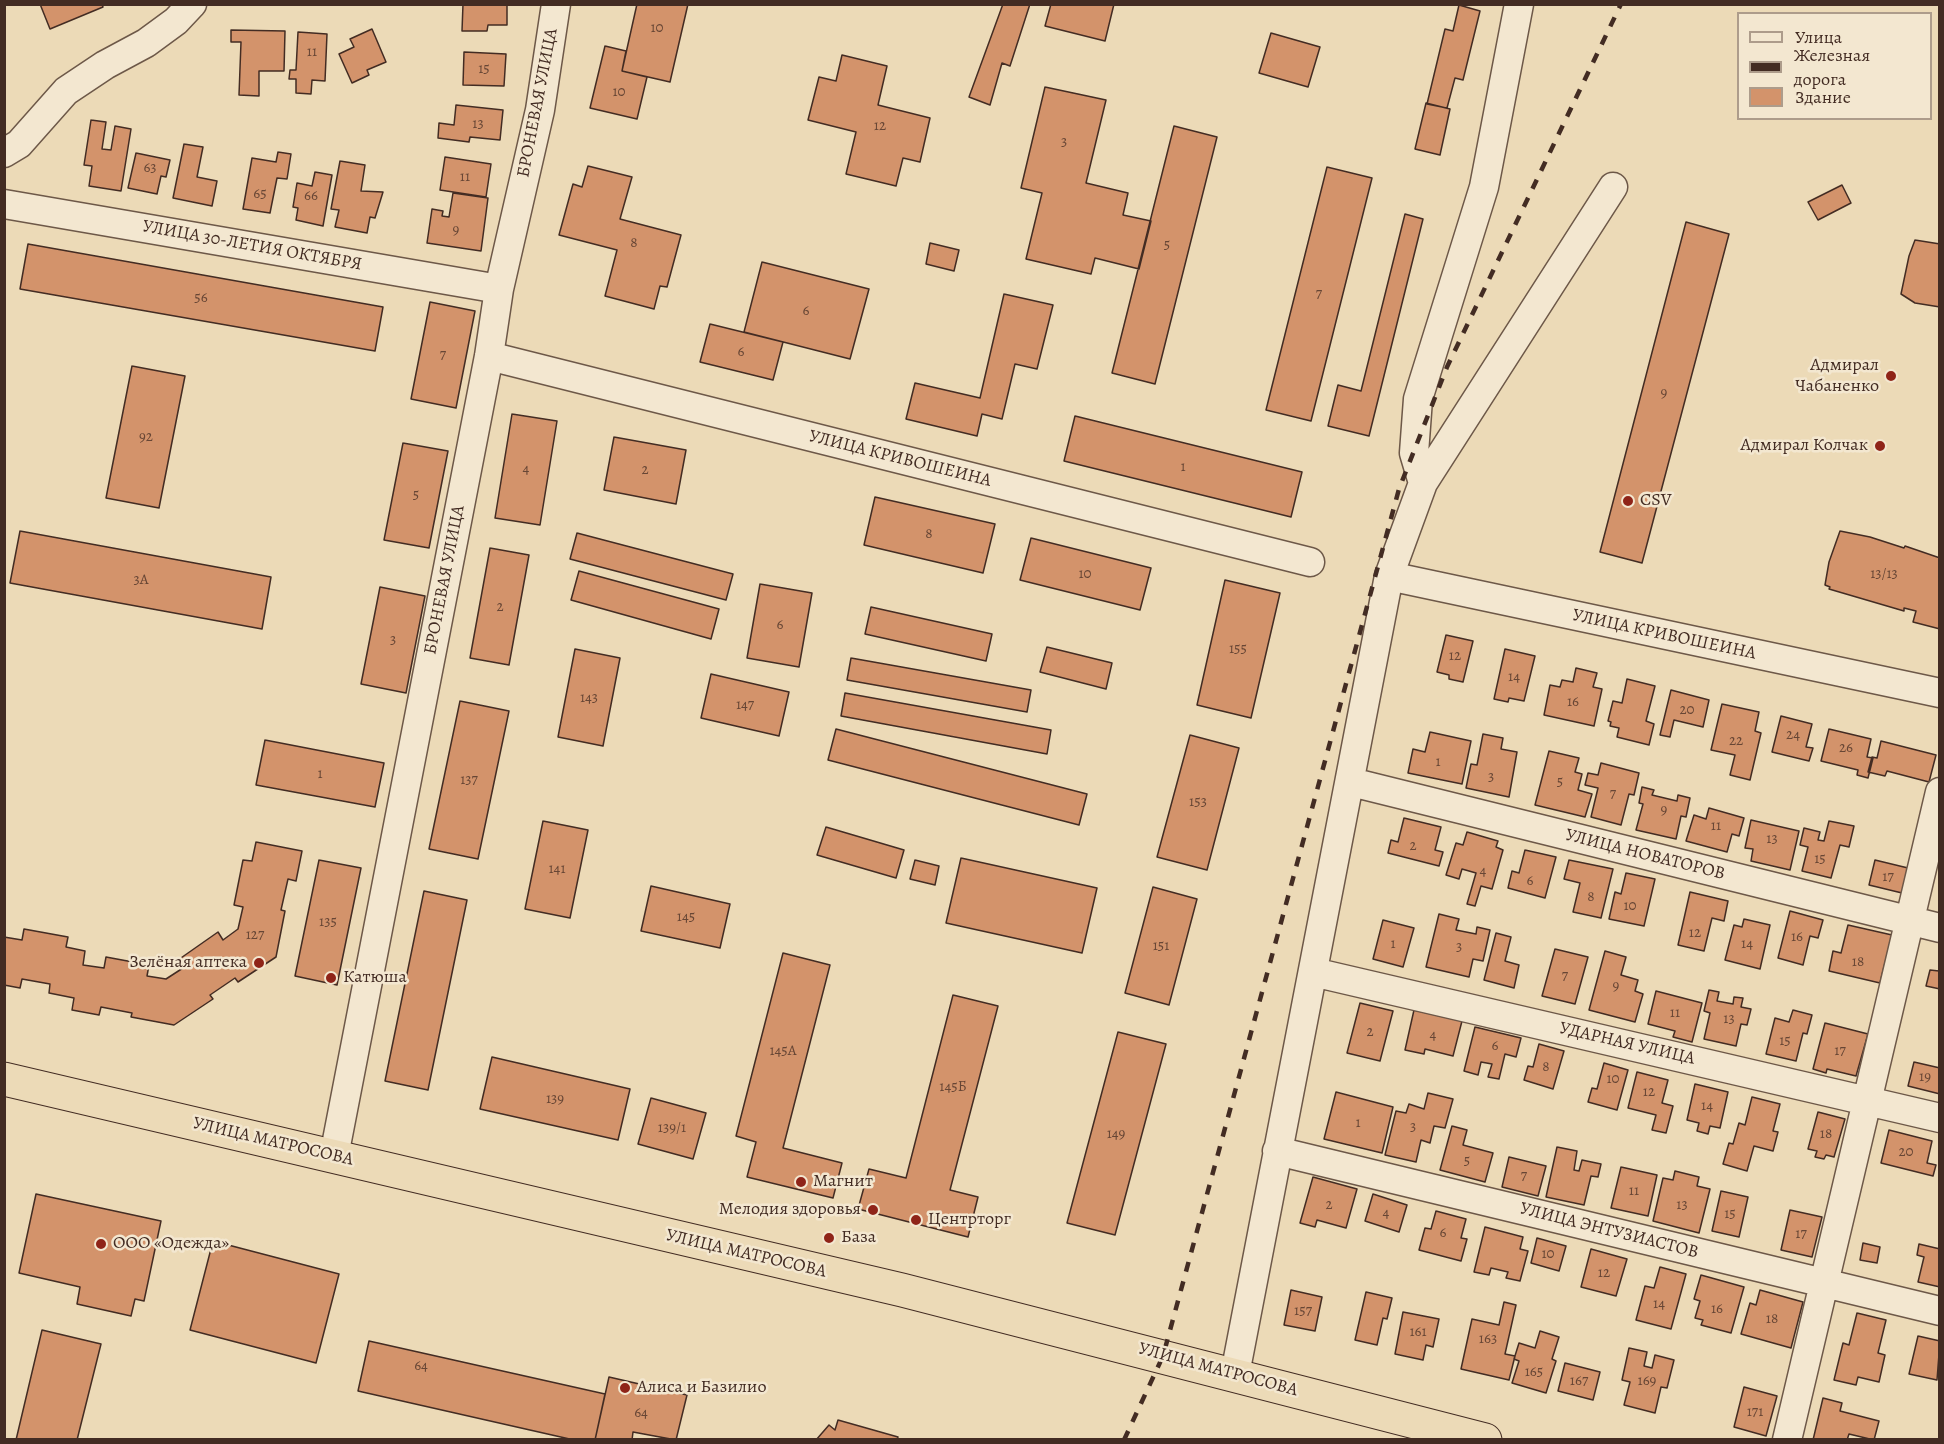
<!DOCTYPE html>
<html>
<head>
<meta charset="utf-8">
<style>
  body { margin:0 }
  #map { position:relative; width:1944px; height:1444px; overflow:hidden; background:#ecdab7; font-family:Alegreya,serif }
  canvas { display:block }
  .frame { position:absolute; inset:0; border:6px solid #432c23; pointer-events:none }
  .legend { position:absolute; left:1737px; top:12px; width:195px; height:108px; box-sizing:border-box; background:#f3e7d0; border:2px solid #ad9c8b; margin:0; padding:8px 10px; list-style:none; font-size:18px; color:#432c23 }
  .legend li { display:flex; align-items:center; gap:12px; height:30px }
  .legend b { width:30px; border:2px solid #ad9c8b }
</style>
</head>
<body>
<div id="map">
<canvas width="1944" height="1444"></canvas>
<div class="frame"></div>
<ul class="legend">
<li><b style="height:8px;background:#f3e7d0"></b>Улица</li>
<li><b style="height:8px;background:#432c23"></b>Железная дорога</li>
<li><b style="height:16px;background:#d3936b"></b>Здание</li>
</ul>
</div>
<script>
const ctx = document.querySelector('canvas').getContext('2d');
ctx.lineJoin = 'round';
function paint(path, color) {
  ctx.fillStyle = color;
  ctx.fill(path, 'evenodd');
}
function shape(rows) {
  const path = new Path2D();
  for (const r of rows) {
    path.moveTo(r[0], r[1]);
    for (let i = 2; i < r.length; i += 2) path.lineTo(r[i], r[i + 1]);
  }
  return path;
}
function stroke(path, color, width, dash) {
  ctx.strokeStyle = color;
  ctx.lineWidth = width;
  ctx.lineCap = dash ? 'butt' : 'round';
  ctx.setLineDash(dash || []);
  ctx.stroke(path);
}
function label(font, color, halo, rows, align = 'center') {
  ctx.font = font + ' Alegreya,serif';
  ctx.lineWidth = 5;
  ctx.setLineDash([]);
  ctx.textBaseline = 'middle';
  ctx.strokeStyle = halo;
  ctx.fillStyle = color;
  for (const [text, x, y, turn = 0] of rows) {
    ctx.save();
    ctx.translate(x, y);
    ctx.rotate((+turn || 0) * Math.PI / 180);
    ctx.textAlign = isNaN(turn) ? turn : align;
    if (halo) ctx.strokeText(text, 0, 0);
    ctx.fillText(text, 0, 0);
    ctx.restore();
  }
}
const building = shape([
  [40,4,102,4,103,7,50,29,40,4],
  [463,4,507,4,507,25,488,25,487,31,462,31,463,4],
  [637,4,688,4,670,82,622,71,637,4],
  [1003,4,1030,4,1010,66,1002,63,990,105,969,97,1003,4],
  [1051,4,1114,4,1105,41,1045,26,1051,4],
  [1459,5,1480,11,1463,80,1455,78,1447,108,1427,104,1445,29,1453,31,1459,5],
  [372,29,386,62,367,70,369,75,352,83,339,54,354,47,350,39,372,29],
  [231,30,285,31,284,71,259,71,259,96,239,95,241,42,231,42,231,30],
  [298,32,327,34,325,81,312,80,311,94,296,93,296,79,289,79,290,70,296,70,298,32],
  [1271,33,1320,47,1308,87,1259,73,1271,33],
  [605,46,626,51,622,71,647,77,637,119,590,108,605,46],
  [464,52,506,54,504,86,463,85,464,52],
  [842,55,887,66,878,105,930,118,920,162,903,158,896,186,846,174,856,132,808,120,819,77,836,81,842,55],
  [1045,87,1106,100,1086,183,1128,193,1123,215,1151,221,1139,269,1095,258,1091,274,1026,259,1042,193,1021,188,1045,87],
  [1426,103,1450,109,1440,155,1415,149,1426,103],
  [456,105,503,110,500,140,470,137,469,142,438,138,439,123,454,125,456,105],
  [91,120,106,122,102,149,111,150,115,126,131,129,121,191,89,186,92,166,84,165,91,120],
  [1174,126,1217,137,1155,384,1112,373,1174,126],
  [184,144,203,147,197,177,217,181,212,206,173,198,184,144],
  [278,152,291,154,287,179,277,178,270,213,243,209,252,158,276,162,278,152],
  [136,153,170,160,166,177,161,176,157,194,128,188,136,153],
  [445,157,491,164,486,197,440,190,445,157],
  [340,161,365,165,361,191,383,192,375,218,370,217,367,233,335,227,339,210,331,209,340,161],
  [588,166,632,177,620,219,681,235,667,287,660,286,654,309,605,296,617,250,559,235,573,184,582,187,588,166],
  [1327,167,1372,178,1311,421,1266,410,1327,167],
  [315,172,332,175,323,226,296,220,298,208,293,207,297,183,312,186,315,172],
  [1842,185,1851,203,1818,220,1808,202,1842,185],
  [453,193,488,198,481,251,427,243,432,209,443,211,442,216,449,217,453,193],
  [1405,214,1423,219,1369,436,1328,426,1338,385,1361,391,1405,214],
  [1686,222,1729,234,1642,563,1600,552,1686,222],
  [1915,240,1940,244,1940,307,1915,303,1901,294,1909,256,1915,240],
  [930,243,959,250,954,271,926,264,930,243],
  [28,244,383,307,375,351,20,289,28,244],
  [762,262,869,289,850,359,744,332,762,262],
  [1004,294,1053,305,1037,369,1015,364,1002,419,982,414,977,436,906,419,915,383,980,398,1004,294],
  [430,302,475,311,456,408,411,399,430,302],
  [710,324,783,342,773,380,700,362,710,324],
  [132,366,185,376,159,508,106,498,132,366],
  [512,414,557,421,540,525,495,518,512,414],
  [1075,416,1302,472,1291,517,1064,461,1075,416],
  [614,437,686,450,676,504,604,490,614,437],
  [403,443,448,451,429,548,384,540,403,443],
  [875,497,995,524,983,573,864,545,875,497],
  [20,531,271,577,262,629,10,583,20,531],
  [1840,531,1870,537,1904,548,1905,546,1940,558,1940,629,1913,622,1916,611,1904,608,1904,611,1829,589,1830,587,1825,585,1829,562,1840,531],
  [577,533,733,574,726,600,570,559,577,533],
  [1031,538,1151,568,1140,610,1020,580,1031,538],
  [490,548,529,555,509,665,470,658,490,548],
  [579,571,719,609,711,639,571,600,579,571],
  [1225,580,1280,593,1251,718,1197,705,1225,580],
  [760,584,812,593,799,667,747,658,760,584],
  [380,587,425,596,406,693,361,684,380,587],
  [871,607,992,634,986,661,865,634,871,607],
  [1446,635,1473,641,1463,682,1449,679,1449,675,1437,672,1446,635],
  [1047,647,1112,663,1106,689,1040,672,1047,647],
  [575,649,620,658,603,746,558,737,575,649],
  [1505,649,1535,656,1524,701,1509,698,1508,702,1494,699,1505,649],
  [851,658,1031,690,1027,712,847,680,851,658],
  [1576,668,1597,673,1593,687,1602,689,1594,726,1544,715,1550,685,1560,687,1562,680,1573,682,1576,668],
  [711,674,789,692,779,736,701,718,711,674],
  [1627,679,1655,686,1646,721,1654,724,1649,745,1617,737,1619,728,1610,726,1611,722,1608,721,1613,701,1622,703,1627,679],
  [1671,690,1709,700,1703,727,1674,720,1670,737,1660,735,1671,690],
  [845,693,1051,730,1047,754,841,716,845,693],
  [460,701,509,711,478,859,429,849,460,701],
  [1722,704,1759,712,1755,731,1761,733,1750,780,1730,775,1735,755,1711,750,1722,704],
  [1781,716,1812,724,1806,747,1813,748,1809,761,1772,752,1781,716],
  [836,729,1087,794,1079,825,828,760,836,729],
  [1829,729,1871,739,1867,757,1873,758,1868,778,1857,775,1858,770,1821,761,1829,729],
  [1430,732,1471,741,1462,784,1408,773,1413,749,1425,752,1430,732],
  [1483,734,1503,738,1501,749,1517,752,1509,797,1466,788,1471,764,1477,765,1483,734],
  [1190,735,1239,748,1207,870,1157,857,1190,735],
  [265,740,384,763,375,807,256,785,265,740],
  [1881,741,1936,755,1929,782,1887,771,1885,776,1868,772,1872,757,1877,758,1881,741],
  [1549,751,1579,758,1575,772,1582,774,1578,790,1592,794,1585,817,1535,805,1549,751],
  [1601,763,1639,773,1634,795,1629,794,1621,825,1591,817,1598,788,1585,785,1588,773,1598,775,1601,763],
  [1642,787,1654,790,1652,795,1677,801,1678,795,1690,798,1686,817,1681,816,1676,839,1636,830,1643,804,1639,803,1642,787],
  [1709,808,1744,818,1739,836,1732,834,1727,852,1686,841,1694,815,1706,819,1709,808],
  [1404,818,1441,827,1435,850,1443,852,1439,866,1388,853,1391,840,1398,842,1404,818],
  [1751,820,1799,831,1790,870,1751,861,1753,849,1745,848,1751,820],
  [543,821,588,830,570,918,525,909,543,821],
  [1829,821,1854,826,1849,847,1840,845,1831,878,1802,871,1808,847,1800,845,1804,828,1820,832,1818,840,1824,841,1829,821],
  [826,827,904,850,896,878,817,855,826,827],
  [1467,832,1498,841,1496,847,1503,850,1492,889,1481,886,1475,906,1467,904,1476,873,1462,869,1459,879,1446,875,1456,843,1463,845,1467,832],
  [256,842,302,851,296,881,288,879,281,910,285,911,276,957,238,982,235,978,210,995,213,999,174,1025,131,1017,132,1013,101,1007,99,1015,72,1010,74,998,49,993,50,984,22,979,20,988,4,985,4,937,22,940,24,929,68,937,66,947,85,951,83,965,104,968,106,957,149,965,147,976,166,979,183,968,178,960,218,932,223,940,238,929,243,907,234,905,243,860,252,861,256,842],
  [1525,850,1556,857,1545,898,1508,888,1512,871,1519,873,1525,850],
  [961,858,1097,888,1082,953,946,923,961,858],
  [319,860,361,868,337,985,295,976,319,860],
  [915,860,939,866,935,885,910,879,915,860],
  [1569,860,1613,869,1601,918,1573,912,1580,883,1564,879,1569,860],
  [1875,860,1908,868,1902,893,1869,885,1875,860],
  [1626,873,1655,879,1644,926,1609,919,1615,892,1621,894,1626,873],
  [651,886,730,904,720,948,641,931,651,886],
  [1153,887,1197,899,1169,1005,1125,993,1153,887],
  [424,891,467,900,428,1090,385,1081,424,891],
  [1690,892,1728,901,1724,921,1712,918,1704,951,1678,945,1690,892],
  [1790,911,1823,920,1818,938,1810,936,1803,965,1778,958,1790,911],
  [1439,914,1459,919,1456,930,1476,934,1477,927,1490,930,1483,961,1473,959,1469,977,1426,967,1439,914],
  [1744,919,1770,925,1760,969,1725,960,1734,925,1742,927,1744,919],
  [1383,920,1414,928,1403,967,1373,959,1383,920],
  [1848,925,1892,935,1880,983,1829,971,1833,951,1841,953,1848,925],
  [1496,933,1511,937,1505,961,1519,965,1514,988,1484,980,1496,933],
  [1555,949,1588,957,1575,1004,1542,996,1555,949],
  [1605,951,1626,957,1621,975,1638,980,1635,991,1643,994,1635,1022,1589,1010,1605,951],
  [783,953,830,965,783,1148,842,1163,833,1198,747,1177,756,1142,736,1136,783,953],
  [1940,969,1940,989,1926,986,1930,970,1939,971,1940,969],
  [1709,990,1719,992,1717,1001,1733,1004,1734,997,1743,998,1741,1007,1751,1009,1747,1025,1741,1024,1736,1046,1704,1039,1710,1013,1704,1011,1709,990],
  [1656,991,1702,1003,1692,1042,1673,1037,1675,1031,1648,1024,1656,991],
  [953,995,998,1006,950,1190,978,1197,968,1237,858,1209,869,1169,906,1178,953,995],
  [1360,1003,1393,1011,1380,1061,1347,1053,1360,1003],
  [1414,1010,1462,1021,1453,1056,1425,1049,1424,1054,1405,1050,1414,1010],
  [1793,1010,1812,1015,1807,1034,1803,1033,1796,1061,1766,1054,1775,1018,1789,1022,1793,1010],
  [1825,1023,1868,1034,1856,1076,1827,1069,1826,1073,1813,1069,1825,1023],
  [1475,1027,1521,1038,1516,1057,1505,1054,1499,1079,1488,1077,1492,1064,1481,1062,1478,1075,1464,1071,1475,1027],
  [1118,1032,1166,1044,1115,1235,1067,1223,1118,1032],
  [1539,1044,1564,1051,1553,1089,1524,1080,1528,1066,1533,1067,1539,1044],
  [492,1057,630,1089,618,1140,480,1109,492,1057],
  [1914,1062,1940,1068,1940,1094,1908,1086,1914,1062],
  [1604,1063,1628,1070,1617,1110,1588,1102,1592,1088,1597,1089,1604,1063],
  [1637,1072,1668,1080,1662,1103,1673,1106,1666,1133,1652,1130,1656,1115,1628,1108,1637,1072],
  [1695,1084,1728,1092,1720,1128,1710,1126,1708,1134,1697,1131,1699,1123,1687,1120,1695,1084],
  [1336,1092,1393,1107,1382,1153,1324,1139,1336,1092],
  [1428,1093,1453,1099,1445,1128,1434,1126,1430,1143,1421,1140,1416,1162,1385,1155,1396,1111,1406,1113,1409,1104,1424,1109,1428,1093],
  [1752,1097,1780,1104,1773,1131,1778,1132,1773,1151,1754,1146,1747,1171,1723,1164,1729,1143,1733,1144,1739,1123,1745,1125,1752,1097],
  [651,1098,706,1113,693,1159,638,1144,651,1098],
  [1818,1112,1845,1119,1834,1157,1826,1155,1824,1159,1815,1157,1817,1151,1808,1149,1818,1112],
  [1452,1126,1467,1130,1463,1145,1493,1153,1485,1182,1440,1170,1452,1126],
  [1889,1130,1932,1141,1927,1163,1936,1165,1933,1176,1881,1163,1889,1130],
  [1557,1147,1577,1151,1574,1170,1579,1171,1582,1160,1601,1164,1598,1177,1591,1176,1584,1205,1546,1197,1557,1147],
  [1509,1157,1546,1166,1538,1196,1502,1187,1509,1157],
  [1621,1167,1657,1175,1648,1216,1611,1208,1621,1167],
  [1675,1171,1699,1177,1697,1186,1710,1189,1699,1233,1653,1221,1663,1178,1673,1180,1675,1171],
  [1313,1177,1357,1189,1346,1228,1317,1220,1315,1227,1300,1223,1313,1177],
  [1721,1191,1748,1197,1739,1237,1712,1231,1721,1191],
  [36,1194,161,1221,144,1301,135,1299,131,1316,77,1304,80,1287,19,1273,36,1194],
  [1373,1194,1407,1205,1399,1232,1365,1221,1373,1194],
  [1790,1210,1822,1217,1812,1257,1781,1250,1790,1210],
  [1436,1211,1466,1219,1461,1238,1467,1239,1461,1261,1419,1250,1425,1228,1431,1229,1436,1211],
  [1485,1227,1523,1237,1520,1249,1528,1251,1520,1281,1506,1278,1508,1272,1491,1268,1489,1275,1474,1272,1485,1227],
  [1537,1238,1566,1246,1559,1271,1531,1263,1537,1238],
  [213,1241,339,1274,316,1363,190,1330,213,1241],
  [1863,1243,1880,1247,1877,1263,1860,1260,1863,1243],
  [1919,1244,1940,1249,1940,1287,1918,1282,1924,1257,1917,1255,1919,1244],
  [1591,1249,1627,1259,1616,1296,1581,1287,1591,1249],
  [1660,1267,1686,1274,1671,1329,1636,1320,1645,1286,1654,1288,1660,1267],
  [1701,1275,1744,1287,1731,1333,1701,1325,1703,1320,1695,1318,1700,1301,1694,1299,1701,1275],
  [1291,1290,1322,1297,1315,1331,1284,1325,1291,1290],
  [1760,1290,1803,1302,1791,1348,1741,1334,1750,1303,1756,1305,1760,1290],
  [1366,1292,1392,1298,1387,1319,1383,1318,1377,1345,1355,1340,1366,1292],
  [1504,1302,1516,1305,1505,1354,1515,1356,1509,1380,1461,1369,1472,1319,1499,1325,1504,1302],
  [1403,1312,1439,1319,1433,1347,1426,1345,1423,1360,1395,1354,1403,1312],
  [1857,1313,1886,1320,1878,1353,1885,1355,1879,1382,1858,1377,1856,1385,1834,1380,1843,1343,1849,1345,1857,1313],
  [42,1330,101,1344,77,1440,16,1440,42,1330],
  [1540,1331,1559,1337,1552,1359,1556,1361,1546,1393,1512,1383,1519,1361,1514,1359,1519,1343,1535,1348,1540,1331],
  [1918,1336,1940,1341,1937,1380,1909,1374,1918,1336],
  [369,1341,605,1394,595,1440,574,1440,358,1391,369,1341],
  [1629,1348,1647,1352,1644,1366,1652,1368,1655,1355,1674,1360,1667,1388,1661,1387,1655,1413,1624,1405,1630,1382,1622,1380,1629,1348],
  [1565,1363,1600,1372,1593,1400,1558,1391,1565,1363],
  [609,1377,687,1395,676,1440,633,1432,632,1440,595,1440,609,1377],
  [1744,1387,1777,1396,1766,1436,1734,1427,1744,1387],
  [1823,1398,1842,1403,1840,1411,1879,1421,1874,1440,1849,1434,1847,1440,1813,1440,1823,1398],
  [838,1420,898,1437,897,1440,816,1440,829,1425,835,1430,838,1420]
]);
const street = shape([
  [4,153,19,144,66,91,105,65,146,43,176,21,192,4],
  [4,204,499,289],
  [489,356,1310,562],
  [1423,483,1414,453,1418,399,1484,187,1519,4],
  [1389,576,1940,693],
  [1351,782,1940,928],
  [1313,972,1940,1118],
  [1277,1151,1940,1311],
  [334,1156,489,356,499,289,540,110,556,4],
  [1235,1374,1389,576,1423,483,1613,187],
  [1787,1440,1940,792]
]);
const highway = shape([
  [4,1079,902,1290,1485,1440]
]);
const rail = shape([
  [1124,1440,1163,1356,1399,489,1447,367,1621,4]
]);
const markers = [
  [1891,376,6,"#8f2418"],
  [1880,446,6,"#8f2418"],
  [1628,501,6,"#8f2418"],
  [259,963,6,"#8f2418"],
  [331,978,6,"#8f2418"],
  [801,1182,6,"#8f2418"],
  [873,1210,6,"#8f2418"],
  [916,1220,6,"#8f2418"],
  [829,1238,6,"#8f2418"],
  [101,1244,6,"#8f2418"],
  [625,1388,6,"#8f2418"]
];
const numberNames = [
  ["10",657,28],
  ["11",312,52],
  ["15",484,69],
  ["10",619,92],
  ["13",478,124],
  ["12",880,126],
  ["3",1064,142],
  ["63",150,168],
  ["11",465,177],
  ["65",260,194],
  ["66",311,196],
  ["9",456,230],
  ["8",634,243],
  ["5",1167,245],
  ["7",1319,294],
  ["56",201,298],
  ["6",806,311],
  ["6",741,352],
  ["7",443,355],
  ["9",1664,393],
  ["92",146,437],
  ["1",1183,467],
  ["4",526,469],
  ["2",645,470],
  ["5",416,495],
  ["8",929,534],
  ["10",1085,574],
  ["13/13",1884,574],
  ["3А",141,580],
  ["2",500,607],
  ["6",780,625],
  ["3",393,640],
  ["155",1238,649],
  ["12",1455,656],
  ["14",1514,677],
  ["143",589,698],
  ["16",1573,702],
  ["147",745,705],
  ["20",1687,710],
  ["24",1793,735],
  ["22",1736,741],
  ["26",1846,748],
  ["1",1438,762],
  ["1",320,774],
  ["3",1491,777],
  ["137",469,780],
  ["5",1560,782],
  ["7",1613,794],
  ["153",1198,802],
  ["9",1664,810],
  ["11",1716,826],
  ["13",1772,839],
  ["2",1413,846],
  ["15",1820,859],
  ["141",557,869],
  ["4",1483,871],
  ["17",1888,877],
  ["6",1530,881],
  ["8",1591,897],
  ["10",1630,906],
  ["145",686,917],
  ["135",328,922],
  ["12",1695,933],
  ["127",255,935],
  ["16",1797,937],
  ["1",1393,944],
  ["14",1747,944],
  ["151",1161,946],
  ["3",1459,947],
  ["18",1858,962],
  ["7",1565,976],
  ["9",1616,986],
  ["11",1675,1013],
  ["13",1729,1019],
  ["2",1370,1032],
  ["4",1433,1035],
  ["15",1785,1041],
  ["6",1495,1046],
  ["145А",783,1051],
  ["17",1840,1051],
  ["8",1546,1067],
  ["19",1925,1077],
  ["10",1613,1079],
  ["145Б",953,1087],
  ["12",1649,1092],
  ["139",555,1099],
  ["14",1707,1106],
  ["1",1358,1123],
  ["3",1413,1127],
  ["139/1",672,1128],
  ["149",1116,1134],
  ["18",1826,1134],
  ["20",1906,1152],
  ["5",1467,1161],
  ["7",1524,1176],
  ["11",1634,1191],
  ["2",1329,1205],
  ["13",1682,1205],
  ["4",1386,1213],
  ["15",1730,1214],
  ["6",1443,1233],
  ["17",1801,1234],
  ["10",1548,1254],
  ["12",1604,1273],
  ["14",1659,1304],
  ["16",1717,1309],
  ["157",1303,1311],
  ["18",1772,1319],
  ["161",1418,1332],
  ["163",1488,1339],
  ["64",421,1366],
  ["165",1534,1372],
  ["167",1579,1381],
  ["169",1647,1381],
  ["171",1755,1412],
  ["64",641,1413]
];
const streetNames = [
  ["БРОНЕВАЯ УЛИЦА",538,103,-79],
  ["УЛИЦА 30-ЛЕТИЯ ОКТЯБРЯ",252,246,10],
  ["УЛИЦА КРИВОШЕИНА",900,459,14],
  ["БРОНЕВАЯ УЛИЦА",445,580,-79],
  ["УЛИЦА КРИВОШЕИНА",1664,635,12],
  ["УЛИЦА НОВАТОРОВ",1645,855,14],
  ["УДАРНАЯ УЛИЦА",1627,1044,13],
  ["УЛИЦА МАТРОСОВА",273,1142,13],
  ["УЛИЦА ЭНТУЗИАСТОВ",1609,1231,14],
  ["УЛИЦА МАТРОСОВА",746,1254,13],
  ["УЛИЦА МАТРОСОВА",1218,1370,15]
];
const poiNames = [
  ["Адмирал",1879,366,"right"],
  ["Чабаненко",1879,387,"right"],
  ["Адмирал Колчак",1868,446,"right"],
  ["CSV",1640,501],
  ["Зелёная аптека",247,963,"right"],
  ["Катюша",343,978],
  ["Магнит",813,1182],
  ["Мелодия здоровья",861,1210,"right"],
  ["Центрторг",928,1220],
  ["База",841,1238],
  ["ООО «Одежда»",113,1244],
  ["Алиса и Базилио",637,1388]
];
paint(building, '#d3936b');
stroke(building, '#432c23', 1.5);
stroke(street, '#6d5848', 31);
stroke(highway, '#432c23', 35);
stroke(street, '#f3e7d0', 28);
stroke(highway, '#ecdab7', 33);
stroke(rail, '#432c23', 4.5, [10, 10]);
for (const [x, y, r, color] of markers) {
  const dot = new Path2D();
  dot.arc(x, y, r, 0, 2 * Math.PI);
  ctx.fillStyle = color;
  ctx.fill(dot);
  stroke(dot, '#f3e7d0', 2);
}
label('15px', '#674635', null, numberNames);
label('18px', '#432c23', '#f3e7d0', streetNames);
label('18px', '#432c23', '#f3e7d0', poiNames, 'left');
</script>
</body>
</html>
